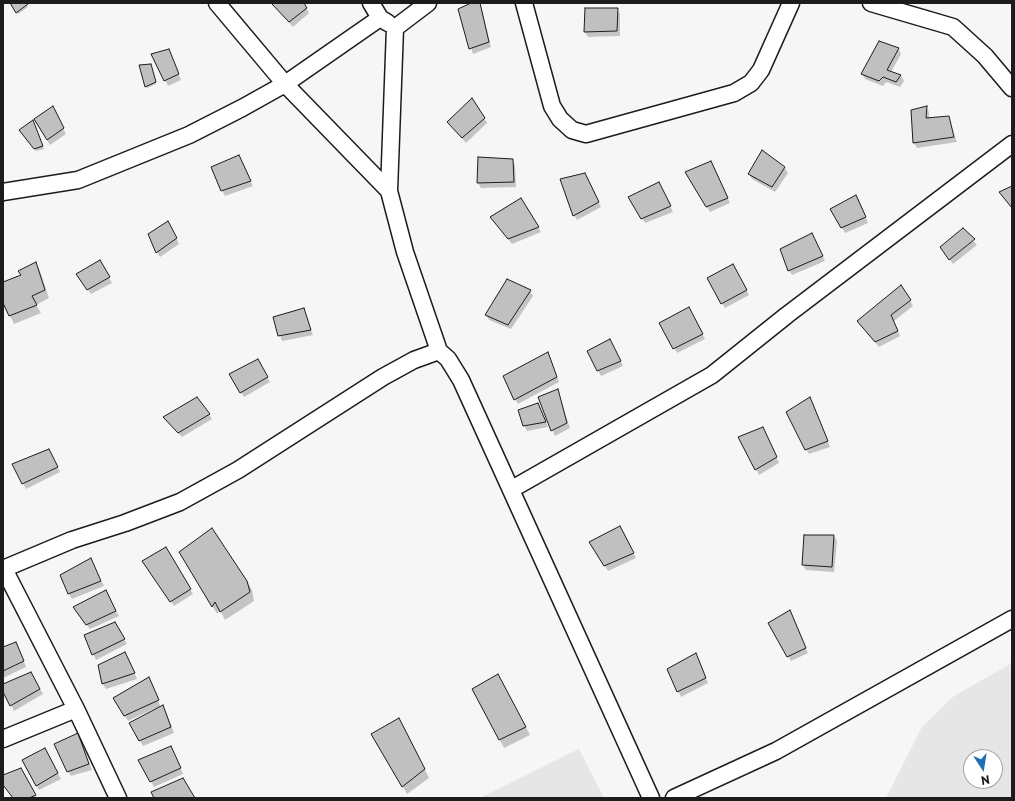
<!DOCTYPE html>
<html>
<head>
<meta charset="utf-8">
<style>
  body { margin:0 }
  #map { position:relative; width:1015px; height:801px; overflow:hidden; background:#f6f6f6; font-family:"Playpen Sans",sans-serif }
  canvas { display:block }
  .frame { position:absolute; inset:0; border:4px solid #1c1c1c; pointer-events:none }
  .north { position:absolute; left:963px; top:749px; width:40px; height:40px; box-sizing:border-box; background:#fff; border:1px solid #a4a4a4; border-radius:50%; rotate:168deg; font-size:11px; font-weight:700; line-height:16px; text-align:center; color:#1c1c1c }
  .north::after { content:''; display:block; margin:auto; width:14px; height:18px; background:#1f6fb2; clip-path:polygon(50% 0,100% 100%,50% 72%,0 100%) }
</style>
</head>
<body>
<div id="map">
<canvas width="1015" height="801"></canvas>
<div class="frame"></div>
<div class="north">N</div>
</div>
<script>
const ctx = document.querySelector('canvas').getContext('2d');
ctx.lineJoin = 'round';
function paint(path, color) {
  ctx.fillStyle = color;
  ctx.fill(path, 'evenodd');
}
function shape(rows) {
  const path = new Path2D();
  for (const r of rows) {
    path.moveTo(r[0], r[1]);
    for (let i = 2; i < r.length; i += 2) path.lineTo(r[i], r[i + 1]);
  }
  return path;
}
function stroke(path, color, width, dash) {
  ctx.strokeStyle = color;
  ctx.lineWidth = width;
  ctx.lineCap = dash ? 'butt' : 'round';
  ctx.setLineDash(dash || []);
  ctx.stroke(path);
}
const built = shape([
  [1012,663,1012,798,886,798,922,727,954,696],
  [971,757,995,757,995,781,971,781],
  [579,749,604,798,480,798]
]);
const shadow = shape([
  [11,3,25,3,28,7,18,14],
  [271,3,303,3,309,13,293,27],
  [473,3,480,3,481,6,491,47,473,54,459,9],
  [617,9,620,14,620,36,588,37,585,32],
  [898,48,901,54,891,72,901,76,904,81,900,87,886,82,883,86,865,79,862,74],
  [153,55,171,56,181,80,168,86],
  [152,68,156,84,147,88,146,86],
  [926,107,929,112,929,119,948,117,957,142,917,148,914,143,912,111],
  [55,113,66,134,50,145,35,119],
  [484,118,487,123,466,143,448,122],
  [34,124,44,149,36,151,22,133],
  [763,151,785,168,788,173,775,192,752,179,749,174],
  [479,158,512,160,515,165,516,187,481,188,478,183],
  [241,162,253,186,225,196,222,190],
  [714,167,730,203,710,212,686,173],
  [587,179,601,207,577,220,574,215],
  [661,188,673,212,645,223,629,197],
  [521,200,541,232,512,244,491,218],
  [859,201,868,223,845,233,831,209],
  [171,227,179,244,160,257,157,252],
  [963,230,977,245,953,264,944,252],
  [815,240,825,261,792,275,789,270],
  [100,261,112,283,91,294,81,279],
  [36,264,40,271,49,298,36,305,41,313,14,324,3,301,3,283,22,276,19,271],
  [733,266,749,295,725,308,708,279],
  [530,291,533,296,511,329,489,320,486,315],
  [910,300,913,306,894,321,900,336,879,347,859,321],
  [688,308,705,339,677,353,661,323],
  [303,309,313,335,282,341,274,317],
  [613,345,623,366,601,376,598,370],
  [550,358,559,382,518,404,515,399],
  [257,360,270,382,244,397,230,374],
  [557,390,570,428,555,436,539,398],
  [813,403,830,447,809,454,806,449],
  [540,410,548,427,527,431,524,425],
  [209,414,212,419,182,437,164,418],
  [765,433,779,463,759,475,740,437],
  [52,456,60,472,26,489,14,465],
  [620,527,636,558,608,571,591,543],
  [834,536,837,541,834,572,806,570,803,565],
  [166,549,193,594,174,606,147,566],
  [181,552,247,581,252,590,254,601,225,620,220,610,217,614],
  [93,565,104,586,72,599,69,594],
  [108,596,119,616,90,629,77,612],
  [792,617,808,653,791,661,769,623],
  [115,623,127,644,96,660,85,635],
  [3,648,19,649,26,667,3,678],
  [128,658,137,679,106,689,103,684],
  [698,659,708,683,681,697,668,669],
  [31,673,43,694,14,711,3,689,3,685],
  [151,683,161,708,163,707,166,712,174,733,143,746,131,723,157,710,156,708,128,721,114,698],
  [502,683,530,735,504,748,474,689],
  [404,727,429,778,407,794,372,734],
  [78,735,92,770,71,776,68,771],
  [44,749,61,779,39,790,23,761],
  [173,752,183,774,154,787,140,761],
  [21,769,37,798,13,798,3,785,3,776]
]);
const building = shape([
  [10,3,27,3,28,4,16,13,10,3],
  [271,3,304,3,307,8,289,22,271,3],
  [471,3,480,3,489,42,469,49,458,9,471,3],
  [585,8,618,8,617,31,584,32,585,8],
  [879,41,899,48,887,70,901,75,896,82,883,77,879,81,861,74,879,41],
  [169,49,179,74,164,81,151,54,169,49],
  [151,64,156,82,145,87,139,65,151,64],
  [472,98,485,118,462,138,447,122,472,98],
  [53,106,64,128,47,140,34,119,53,106],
  [927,106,926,118,949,116,954,137,913,143,911,110,927,106],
  [33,120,43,146,34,149,19,130,33,120],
  [762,150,785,167,772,187,748,174,762,150],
  [239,155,251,181,221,191,211,167,239,155],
  [478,157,513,159,514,182,477,183,478,157],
  [711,161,728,198,706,207,685,172,711,161],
  [585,173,599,202,573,216,560,179,585,173],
  [659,182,671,206,641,219,628,197,659,182],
  [1012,186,1012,208,999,192,1012,186],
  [856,195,866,217,841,228,830,209,856,195],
  [521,198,539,227,508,239,490,217,521,198],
  [168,221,177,238,156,253,148,234,168,221],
  [963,228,975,239,949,260,940,247,963,228],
  [812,233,823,256,788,271,780,249,812,233],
  [100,260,110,277,87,290,76,274,100,260],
  [36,262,45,290,32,296,37,305,9,316,3,303,3,282,21,275,18,271,36,262],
  [733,264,747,290,721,304,707,278,733,264],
  [507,279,531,290,508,325,485,315,507,279],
  [901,285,911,300,891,315,898,331,875,342,857,321,901,285],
  [689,307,703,334,673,349,659,323,689,307],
  [304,308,311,330,278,336,273,317,304,308],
  [610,339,621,361,597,371,587,351,610,339],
  [548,352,557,377,514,400,503,376,548,352],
  [258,359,268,377,240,393,229,374,258,359],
  [558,389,567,423,551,431,538,397,558,389],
  [197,397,210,414,178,433,163,417,197,397],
  [810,397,828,441,805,450,786,412,810,397],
  [538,403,546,422,523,426,518,410,538,403],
  [763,427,777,457,755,470,738,437,763,427],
  [49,449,58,467,22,484,12,464,49,449],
  [620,526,634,553,604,566,589,542,620,526],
  [212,528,247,581,250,592,220,612,215,602,212,607,179,552,212,528],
  [804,535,834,535,832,567,802,565,804,535],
  [166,547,191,589,170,602,142,561,166,547],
  [91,558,101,581,68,594,60,575,91,558],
  [106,590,116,611,86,625,73,607,106,590],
  [790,610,806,648,787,657,768,623,790,610],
  [115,622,125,639,92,655,84,635,115,622],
  [16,642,24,661,3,671,3,647,16,642],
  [125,652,135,673,102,684,98,665,125,652],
  [696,653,706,678,677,692,667,669,696,653],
  [31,672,40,689,10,706,3,692,3,684,31,672],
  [498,674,526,727,499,740,472,689,498,674],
  [149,677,159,700,124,716,113,698,149,677],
  [163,705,171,727,139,741,129,723,163,705],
  [399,718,425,769,402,787,371,734,399,718],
  [78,733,89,764,67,772,54,744,78,733],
  [171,746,181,768,150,782,138,760,171,746],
  [45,748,58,773,36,786,22,760,45,748],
  [21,768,36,795,29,798,13,798,3,785,3,775,21,768],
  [183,778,195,798,154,798,151,792,183,778]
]);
const minor = shape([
  [217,3,285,84,389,191],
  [371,3,380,18,388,23],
  [428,3,395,28,389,191,405,252,439,351],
  [524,3,552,106,560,119,572,130,586,134,734,93,751,83,761,70,791,3],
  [871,3,953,27,985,56,1012,88],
  [3,192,78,180,189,135,242,108,285,84,380,18],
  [512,489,712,375,787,315,1012,144],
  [3,569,72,540,125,523,180,502,238,470,383,377,414,360,439,351,448,359,461,380,651,798],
  [4,569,76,709,118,798],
  [3,739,76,709],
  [674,798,776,751,1012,619]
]);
paint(built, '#e6e6e6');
paint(shadow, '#0003');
paint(building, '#c0c0c0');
stroke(building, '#1c1c1c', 1);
stroke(minor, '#1c1c1c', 19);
stroke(minor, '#fff', 16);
</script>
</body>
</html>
